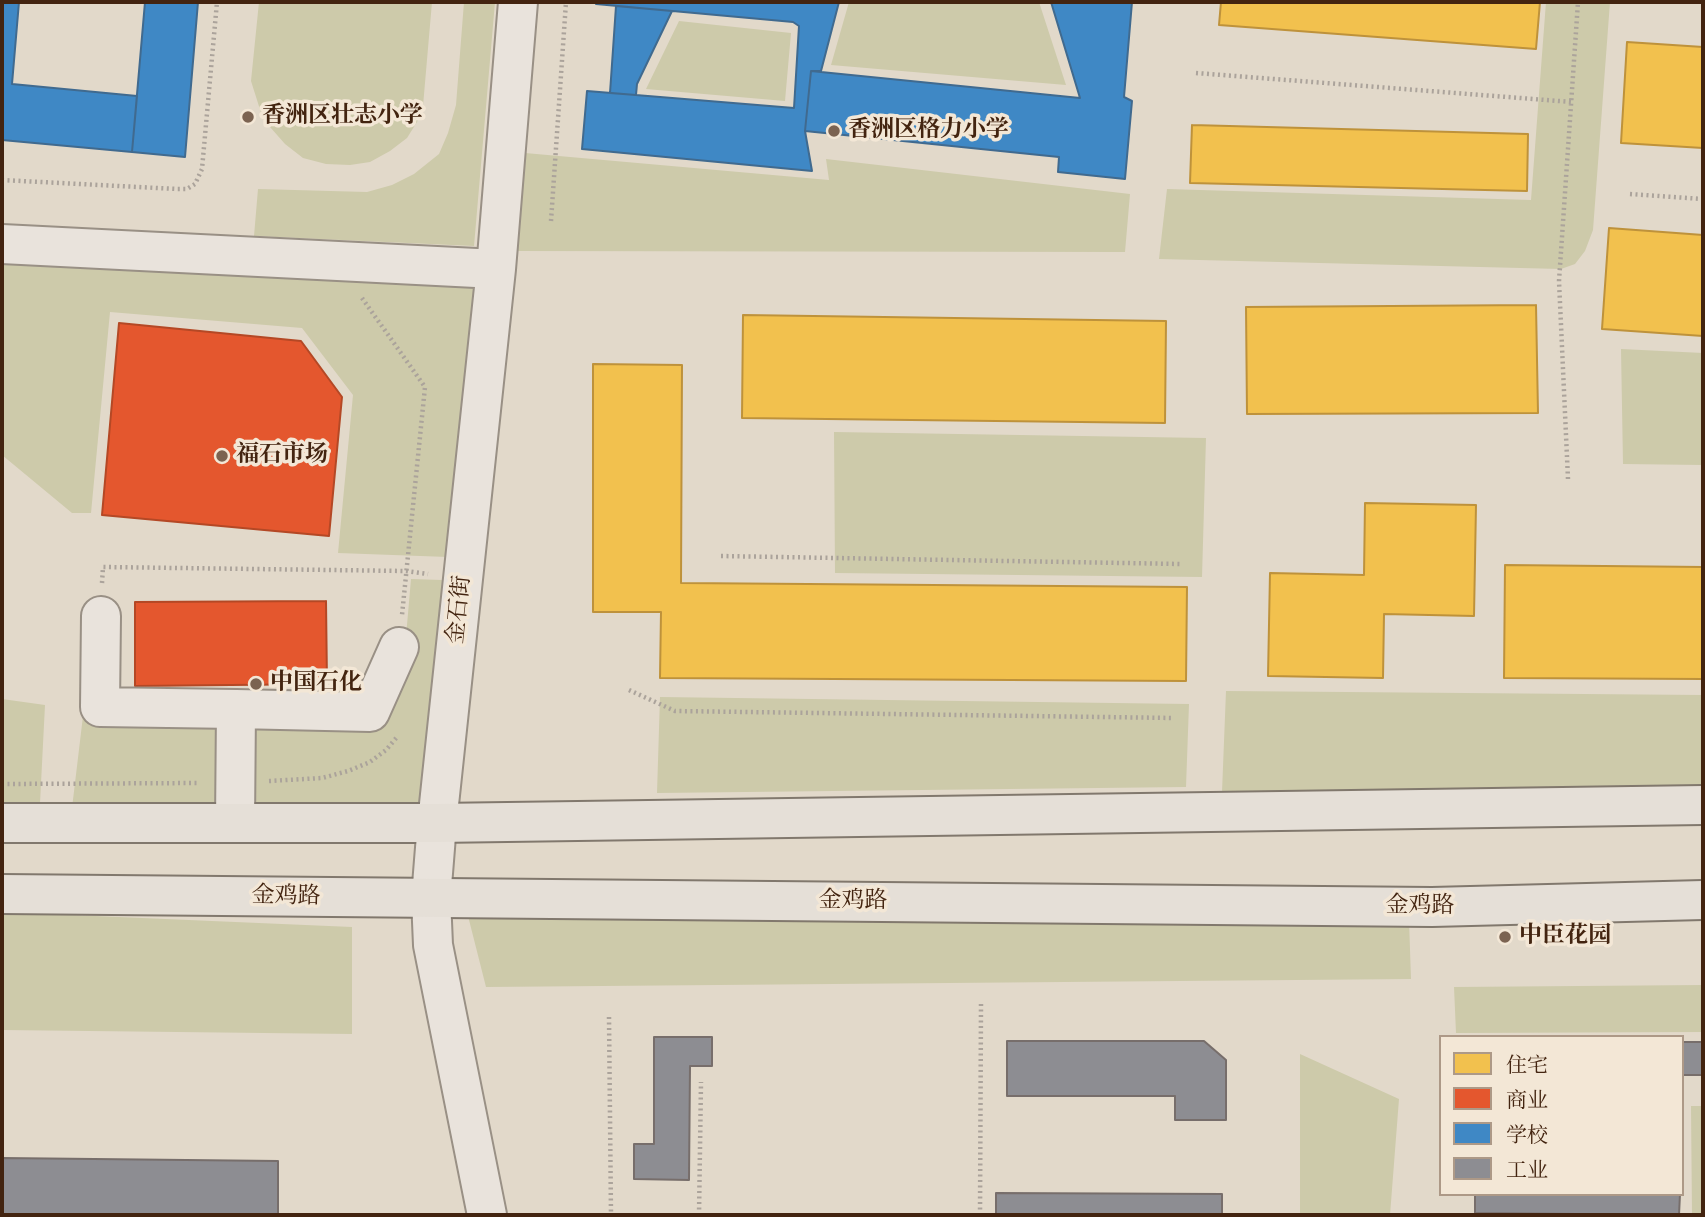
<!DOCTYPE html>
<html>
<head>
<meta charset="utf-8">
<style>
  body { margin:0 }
  #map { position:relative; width:1705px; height:1217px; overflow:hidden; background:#e2d9ca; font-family:Cardo,"Noto Serif SC",serif }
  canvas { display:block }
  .frame { position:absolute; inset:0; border:4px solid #432410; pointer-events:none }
  .legend { position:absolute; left:1439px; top:1035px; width:245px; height:161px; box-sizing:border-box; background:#f3e7d6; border:2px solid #ad9987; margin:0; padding:9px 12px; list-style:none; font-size:21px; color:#432410 }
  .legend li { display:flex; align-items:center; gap:14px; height:35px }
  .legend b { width:35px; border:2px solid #ad9987 }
</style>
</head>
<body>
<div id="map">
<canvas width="1705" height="1217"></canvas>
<div class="frame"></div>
<ul class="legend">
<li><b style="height:19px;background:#f2c14e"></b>住宅</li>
<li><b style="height:19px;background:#e4572e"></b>商业</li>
<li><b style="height:19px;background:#3f88c5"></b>学校</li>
<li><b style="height:19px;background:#8d8d92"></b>工业</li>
</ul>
</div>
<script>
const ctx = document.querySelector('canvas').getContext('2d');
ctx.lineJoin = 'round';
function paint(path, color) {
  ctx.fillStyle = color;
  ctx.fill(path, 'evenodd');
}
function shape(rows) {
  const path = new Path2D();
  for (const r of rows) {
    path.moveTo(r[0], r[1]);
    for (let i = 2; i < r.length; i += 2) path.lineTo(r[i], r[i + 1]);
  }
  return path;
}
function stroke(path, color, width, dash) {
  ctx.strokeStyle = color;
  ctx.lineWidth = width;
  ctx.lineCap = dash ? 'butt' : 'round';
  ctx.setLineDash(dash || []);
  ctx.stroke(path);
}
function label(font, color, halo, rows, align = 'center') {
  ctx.font = font + ' Cardo,"Noto Serif SC",serif';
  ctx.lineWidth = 7;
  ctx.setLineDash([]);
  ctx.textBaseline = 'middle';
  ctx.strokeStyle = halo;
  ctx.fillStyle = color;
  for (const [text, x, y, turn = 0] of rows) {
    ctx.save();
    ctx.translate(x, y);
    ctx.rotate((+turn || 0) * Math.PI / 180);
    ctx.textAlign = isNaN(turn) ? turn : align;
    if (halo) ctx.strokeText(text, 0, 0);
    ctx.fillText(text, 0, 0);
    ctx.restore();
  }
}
const green = shape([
  [259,2,432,2,423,106,417,122,407,138,390,151,370,162,350,165,326,164,303,158,285,144,263,119,251,81],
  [464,2,495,2,474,246,254,236,258,189,367,192,392,185,414,174,439,154,448,133,456,105],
  [849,2,1039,2,1066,85,831,65],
  [1546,2,1610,2,1593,230,1585,251,1575,264,1561,269,1159,259,1167,189,1531,200],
  [679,21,791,33,785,101,646,89],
  [525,153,829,180,826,159,1130,194,1125,252,513,251],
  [2,256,481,285,448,557,338,553,353,395,302,328,110,312,91,513,72,513,2,455],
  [1621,349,1703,353,1703,465,1623,464],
  [834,432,1206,438,1202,577,835,573],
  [411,579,442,580,425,810,240,809,241,716,374,717,405,648],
  [1226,691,1703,695,1703,788,1222,792],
  [660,697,1189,704,1186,787,657,793],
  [2,699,45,705,40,803,2,803],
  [83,716,226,717,223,806,72,808],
  [2,912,352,927,352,1034,2,1030],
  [467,912,1409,920,1411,979,486,987],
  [1703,985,1703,1032,1456,1033,1454,987],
  [1300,1054,1399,1099,1390,1215,1300,1215],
  [1691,1106,1703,1106,1703,1215,1692,1215]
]);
const homes = shape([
  [1221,2,1540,2,1536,49,1219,25,1221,2],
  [1627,42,1703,47,1703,148,1621,143,1627,42],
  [1192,125,1528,134,1527,191,1190,183,1192,125],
  [1609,228,1703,235,1703,336,1602,329,1609,228],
  [1536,305,1538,413,1247,414,1246,307,1536,305],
  [743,315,1166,321,1165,423,742,418,743,315],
  [593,364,682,365,681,583,1187,587,1186,681,660,678,661,612,593,612,593,364],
  [1365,503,1476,505,1474,616,1384,614,1383,678,1268,676,1270,573,1364,575,1365,503],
  [1505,565,1703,567,1703,679,1504,678,1505,565]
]);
const shops = shape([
  [119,323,301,341,342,397,329,536,102,515,119,323],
  [326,601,327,684,135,686,135,602,326,601]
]);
const schools = shape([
  [2,2,19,2,12,84,137,96,132,152,2,140,2,2],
  [145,2,198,2,185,157,132,152,145,2],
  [596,2,839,2,821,71,811,71,805,131,812,171,582,149,587,91,794,108,799,26,793,22,596,4,596,2],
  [1051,2,1132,2,1124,97,1132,101,1125,179,1058,172,1059,157,805,131,811,71,1080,98,1051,2],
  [616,6,672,11,637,84,636,95,610,93,616,6]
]);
const industry = shape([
  [654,1037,712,1037,712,1066,690,1066,689,1180,634,1179,634,1144,654,1144,654,1037],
  [1007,1041,1204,1041,1226,1060,1226,1120,1175,1120,1175,1096,1007,1096,1007,1041],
  [1682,1042,1703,1042,1703,1075,1682,1075,1682,1042],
  [2,1158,278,1161,278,1215,2,1215,2,1158],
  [996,1193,1222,1194,1222,1215,996,1215,996,1193],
  [1475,1194,1680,1194,1679,1215,1475,1213,1475,1194]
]);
const path = shape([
  [1196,73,1572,102],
  [2,180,177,189,187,189,195,184,202,169,217,2],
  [1630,194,1703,199],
  [551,221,566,2],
  [362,298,425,387,402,615],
  [1568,479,1559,281,1578,2],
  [721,556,1181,564],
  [102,583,103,567,406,571,428,574],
  [629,690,675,711,1174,718],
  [269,781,322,778,348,771,370,762,386,750,397,737],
  [2,784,200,783],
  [609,1017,611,1215],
  [699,1215,701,1082],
  [980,1215,981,1004]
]);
const minor = shape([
  [2,244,496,269],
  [101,616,100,707,236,709],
  [235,823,236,709,370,712,399,647],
  [487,1215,433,945,431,898,437,823,496,269,518,2]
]);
const major = shape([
  [2,823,437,823,1703,805],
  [2,894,1432,907,1703,900]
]);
const markers = [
  [248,117,7,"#7b6351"],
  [834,131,7,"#7b6351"],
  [222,456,7,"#7b6351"],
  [256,684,7,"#7b6351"],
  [1505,937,7,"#7b6351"]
];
const poiNames = [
  ["香洲区壮志小学",262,117],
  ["香洲区格力小学",848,131],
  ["福石市场",236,456],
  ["中国石化",270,684],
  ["中臣花园",1519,937]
];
const streetNames = [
  ["金石街",460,610,-84],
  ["金鸡路",286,897,1],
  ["金鸡路",853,902],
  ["金鸡路",1420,907]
];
paint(green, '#cdcaaa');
paint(homes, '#f2c14e');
stroke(homes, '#be923b', 2);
paint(shops, '#e4572e');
stroke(shops, '#b44825', 2);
paint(schools, '#3f88c5');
stroke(schools, '#406a8f', 2);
paint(industry, '#8d8d92');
stroke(industry, '#776e6b', 2);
stroke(minor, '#999085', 42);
stroke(major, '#81786d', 42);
stroke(path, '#aba39b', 4.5, [2, 3.5]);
stroke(minor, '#e9e3dc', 38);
stroke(major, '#e5dfd7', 38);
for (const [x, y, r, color] of markers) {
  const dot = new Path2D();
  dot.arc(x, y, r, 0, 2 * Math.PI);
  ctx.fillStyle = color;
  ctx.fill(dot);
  stroke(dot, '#f3e7d6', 2.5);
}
label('bold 23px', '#432410', '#f3e7d6', poiNames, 'left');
label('23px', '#432410', '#f3e7d6', streetNames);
</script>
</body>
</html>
